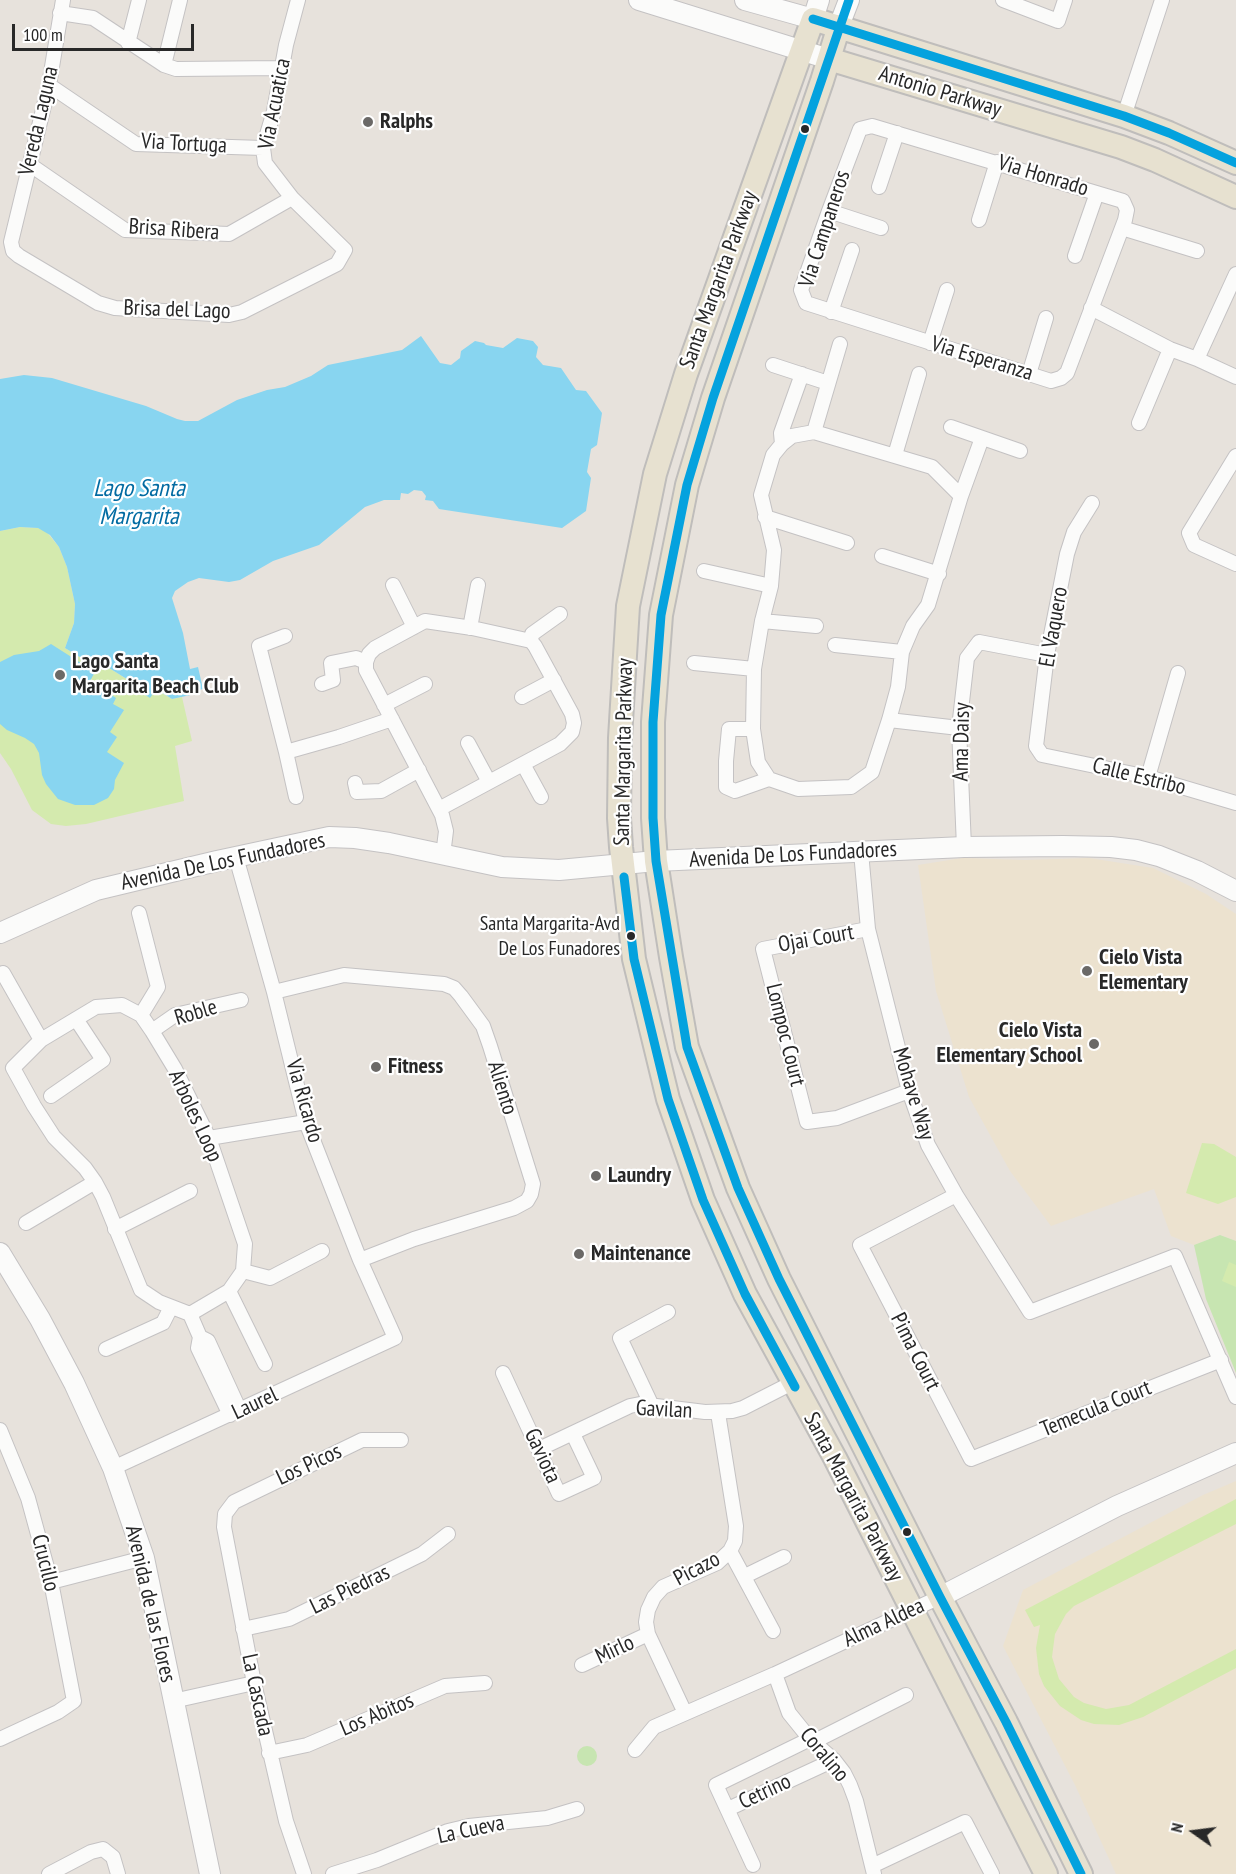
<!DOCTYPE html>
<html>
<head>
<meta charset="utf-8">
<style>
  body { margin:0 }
  #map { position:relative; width:1236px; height:1874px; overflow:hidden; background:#e7e2dc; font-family:"PT Sans Narrow",sans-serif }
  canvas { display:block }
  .north { position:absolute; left:1164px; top:1802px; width:60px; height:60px; -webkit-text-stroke:4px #fff; paint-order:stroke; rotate:284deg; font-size:16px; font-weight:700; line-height:24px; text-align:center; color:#282828 }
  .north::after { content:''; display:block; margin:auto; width:21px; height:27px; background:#282828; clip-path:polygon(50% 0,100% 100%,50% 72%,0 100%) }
  .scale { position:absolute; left:12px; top:24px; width:182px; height:27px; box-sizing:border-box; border:3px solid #282828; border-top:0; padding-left:8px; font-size:18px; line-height:21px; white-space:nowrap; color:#282828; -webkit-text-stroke:4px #fff; paint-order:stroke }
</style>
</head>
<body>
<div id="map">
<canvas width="1236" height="1874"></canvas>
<div class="north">N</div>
<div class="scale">100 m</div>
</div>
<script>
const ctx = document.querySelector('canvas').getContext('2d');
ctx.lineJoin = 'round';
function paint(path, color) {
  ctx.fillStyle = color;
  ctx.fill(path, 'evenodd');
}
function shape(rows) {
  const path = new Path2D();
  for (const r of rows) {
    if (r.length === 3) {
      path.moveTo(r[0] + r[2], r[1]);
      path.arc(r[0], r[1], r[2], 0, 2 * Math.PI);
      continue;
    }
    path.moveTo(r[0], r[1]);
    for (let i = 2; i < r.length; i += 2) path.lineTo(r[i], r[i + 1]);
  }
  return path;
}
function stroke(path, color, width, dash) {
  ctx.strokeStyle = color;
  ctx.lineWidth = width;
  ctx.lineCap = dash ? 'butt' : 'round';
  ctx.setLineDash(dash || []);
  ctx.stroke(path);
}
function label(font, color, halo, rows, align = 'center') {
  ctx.font = font + ' "PT Sans Narrow",sans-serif';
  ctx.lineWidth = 4.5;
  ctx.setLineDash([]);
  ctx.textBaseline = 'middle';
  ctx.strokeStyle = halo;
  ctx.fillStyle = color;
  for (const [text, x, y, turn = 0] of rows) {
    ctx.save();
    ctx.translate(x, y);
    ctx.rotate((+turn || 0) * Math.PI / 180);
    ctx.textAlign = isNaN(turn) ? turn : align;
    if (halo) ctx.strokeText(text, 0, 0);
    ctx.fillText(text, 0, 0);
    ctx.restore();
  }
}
const education = shape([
  [962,858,1025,860,1089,858,1153,868,1206,894,1236,914,1236,1241,1220,1235,1194,1245,1171,1236,1154,1189,1051,1226,1010,1171,969,1097,936,991,918,865],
  [1236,1481,1236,1874,1116,1874,1075,1785,1003,1646,1023,1590,1203,1495]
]);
const green = shape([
  [1220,1235,1236,1241,1236,1373,1206,1299,1194,1245],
  [587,1756,10]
]);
const pitch = shape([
  [20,527,38,528,46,531,59,547,67,567,75,604,74,623,65,648,98,668,101,663,130,681,129,684,149,697,155,689,172,699,182,697,192,741,175,746,184,801,86,824,66,826,51,824,32,810,11,769,0,753,0,531],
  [1202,1143,1214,1144,1236,1157,1236,1197,1218,1204,1186,1193],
  [1229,1262,1236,1265,1236,1287,1222,1281],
  [1236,1499,1236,1524,1074,1606,1066,1614,1055,1634,1052,1657,1059,1679,1074,1697,1084,1703,1106,1709,1129,1705,1236,1649,1236,1668,1143,1717,1119,1725,1094,1724,1081,1720,1060,1706,1044,1686,1039,1674,1036,1648,1040,1625,1034,1627,1025,1610]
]);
const water = shape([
  [421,336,440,363,451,365,460,358,461,351,475,341,484,343,486,345,503,348,517,338,533,341,538,347,536,357,543,365,561,368,576,390,586,391,602,413,597,445,591,449,587,472,591,478,586,511,562,528,439,509,433,501,425,500,426,496,422,491,414,490,408,494,401,493,400,500,384,500,365,507,319,545,273,561,240,580,229,582,199,578,188,582,175,591,172,598,183,633,190,669,198,667,203,689,195,691,195,694,172,699,156,689,150,698,128,684,130,681,101,663,98,668,65,648,74,623,75,604,67,567,59,547,50,535,38,528,20,527,0,531,0,379,24,375,52,378,146,406,177,419,185,421,198,421,237,400,267,390,285,387,311,376,328,365,402,350],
  [51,644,95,672,90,681,116,698,113,704,124,710,110,732,117,737,107,752,124,763,115,780,114,789,108,798,94,805,75,805,58,799,46,784,42,775,39,753,34,744,25,738,7,730,0,724,0,662,14,655,39,651]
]);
const street = shape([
  [63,0,49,85,11,242,13,251,19,256,98,303,115,308,229,315,242,312,337,264,345,250,292,198,265,163,263,148,274,111,286,45,298,0],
  [1003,0,1058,21,1065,0],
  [60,13,93,18,164,65,176,69,282,68],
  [128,43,139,0],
  [164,65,180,0],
  [49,85,136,144,263,148],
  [1124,116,1162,0],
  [872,126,1123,201,1127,210,1125,220,1067,373,1061,378,1051,381,806,303,801,290,829,211,860,129,872,126],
  [29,164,125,230,229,234,292,198],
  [879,187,897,133],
  [829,211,881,228],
  [979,220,997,162],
  [1122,228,1197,251],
  [1075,256,1097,193],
  [1091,308,1170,349,1197,359,1236,377],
  [831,312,852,250],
  [930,343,947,290],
  [1197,359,1236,274],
  [773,365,828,383],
  [1029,374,1046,318],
  [1139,423,1170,349],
  [951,427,1020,451],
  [814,432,840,344],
  [782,444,781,433,802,374],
  [895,455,919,374],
  [1236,456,1189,533,1194,545,1236,564],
  [961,496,932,467,814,432,792,436,782,444,773,455,761,495,774,550,771,586,762,621,754,669,753,729,758,762,769,779,798,789,851,787,872,772,889,720,898,687,902,652,913,626,928,605,961,496,982,438],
  [1092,503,1074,532,1067,554,1047,655,1036,746,1042,755,1148,777,1236,803],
  [765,517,847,543],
  [882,556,939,574],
  [704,571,771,586],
  [393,585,414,627],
  [762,621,816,626],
  [470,628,478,585],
  [285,636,259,646,286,752],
  [531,641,532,634,560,614],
  [835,645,902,652],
  [694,663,754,669],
  [322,684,333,680,331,663,356,658,366,662],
  [522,697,554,680],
  [384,705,425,684],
  [889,720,959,728],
  [753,729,729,729,726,761,726,787,735,791,769,779],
  [468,743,489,782],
  [523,764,541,797],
  [1148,777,1178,673],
  [355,783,357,792,381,791,419,770],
  [296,797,286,752,339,737,392,719],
  [439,809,560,744,572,732,574,723,572,714,535,646,531,641,472,628,425,621,375,648,369,654,366,662,366,670,442,815,446,831,443,855],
  [964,847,959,728,967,658,979,642,1047,655],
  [861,852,868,929,909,1091,928,1145,956,1195,1030,1312,1175,1256,1236,1397],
  [139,913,158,987,141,1015],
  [868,929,763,949,807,1122,837,1118,909,1091],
  [3,973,41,1040],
  [274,992,344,975,444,984,454,988,461,996,483,1026,490,1046,533,1184,531,1194,527,1201,514,1208,414,1239,360,1260],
  [122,1005,141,1015,152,1031,175,1069,209,1138,245,1244,243,1271,229,1291,190,1314,159,1302,141,1290,103,1197,95,1182,85,1168,54,1137,34,1106,13,1068,41,1040,96,1007,122,1005],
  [152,1031,175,1015,241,1000],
  [51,1096,103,1060,76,1019],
  [209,1138,306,1122],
  [956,1195,860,1245,971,1459,1221,1360],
  [26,1223,95,1182],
  [115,1229,190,1191],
  [243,1271,270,1278,322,1251],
  [229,1291,265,1364],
  [190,1314,200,1337,198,1348,230,1415],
  [200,1337,208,1341,240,1411],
  [106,1349,163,1323,171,1307],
  [503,1373,559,1494,594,1478,573,1434],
  [652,1406,620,1338,668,1312],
  [0,1430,28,1498,51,1582,74,1701,58,1712,0,1739],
  [539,1449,630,1406,640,1404,705,1412,732,1411,743,1408,792,1383],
  [113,1468,395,1338,360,1260,306,1122,274,992,236,857],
  [730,1551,773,1631],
  [745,1576,784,1557],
  [51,1582,144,1558],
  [243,1629,289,1619,422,1554,448,1534],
  [582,1665,648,1634],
  [775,1674,789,1713,810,1739,834,1760,844,1773,850,1785,856,1801,874,1874],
  [173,1701,254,1683],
  [685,1713,648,1634,646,1622,648,1610,654,1597,663,1587,717,1563,730,1551,735,1541,736,1526,718,1413],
  [813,1742,906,1695],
  [635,1750,654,1727,775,1674,940,1597],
  [269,1753,307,1745,445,1686,485,1683],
  [728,1809,834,1760],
  [753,1865,716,1785,810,1739],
  [872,1866,965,1822,992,1874],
  [49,1874,91,1852,103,1849,113,1857,118,1874],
  [304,1874,286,1821,254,1683,224,1527,225,1514,234,1502,362,1440,401,1440],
  [333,1874,377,1860,448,1831,469,1826,547,1818,577,1809]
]);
const secondary = shape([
  [639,0,829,59],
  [745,0,813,19,819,0],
  [839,26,849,0],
  [0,933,96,890,217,861,329,837,355,838,389,843,502,867,559,870,656,861,964,847,1063,846,1111,847,1136,850,1159,856,1197,871,1236,891],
  [0,1253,40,1319,74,1383,113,1468,144,1558,210,1874],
  [940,1597,1117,1506,1236,1453]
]);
const primary = shape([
  [839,26,822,81,713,398,687,485,661,615,653,722,653,818,656,861,671,957,687,1047,738,1188,779,1279,940,1597,1006,1722,1081,1874],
  [829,59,1121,147,1155,160,1236,197],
  [1046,1874,835,1458,745,1294,703,1200,668,1099,634,959,621,847,619,818,620,738,628,606,655,474,686,374,813,19,1124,116,1169,133,1236,163]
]);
const bus1 = shape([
  [849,0,713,398,687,485,661,615,653,722,653,818,656,861,687,1047,738,1188,779,1279,940,1597,1006,1722,1081,1874],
  [813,19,1124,116,1169,133,1236,163],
  [624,877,634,959,668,1099,703,1200,745,1294,795,1387]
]);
const markers = [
  [368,122,6,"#6b6967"],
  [805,129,5,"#282828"],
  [60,675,6,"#6b6967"],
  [631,936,5,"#282828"],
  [1087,971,6,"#6b6967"],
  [1094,1044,6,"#6b6967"],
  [376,1067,6,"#6b6967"],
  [596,1176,6,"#6b6967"],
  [579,1254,6,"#6b6967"],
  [907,1532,5,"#282828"]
];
const busNames = [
  ["Santa Margarita-Avd",620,924],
  ["De Los Funadores",620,949]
];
const streetNames = [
  ["Antonio Parkway",940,92,17],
  ["Via Acuatica",275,104,-79],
  ["Vereda Laguna",39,121,-77],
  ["Via Tortuga",184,144,3],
  ["Via Honrado",1043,176,17],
  ["Via Campaneros",825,229,-72],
  ["Brisa Ribera",174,230,4],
  ["Santa Margarita Parkway",719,280,-70],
  ["Brisa del Lago",177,310,2],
  ["Via Esperanza",982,359,17],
  ["El Vaquero",1054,627,-80],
  ["Ama Daisy",962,742,-89],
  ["Santa Margarita Parkway",624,752,-89],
  ["Calle Estribo",1139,777,14],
  ["Avenida De Los Fundadores",793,855,-3],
  ["Avenida De Los Fundadores",223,862,-12],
  ["Ojai Court",816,939,-10],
  ["Roble",196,1013,-17],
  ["Lompoc Court",785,1035,76],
  ["Aliento",502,1088,73],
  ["Mohave Way",913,1094,73],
  ["Via Ricardo",304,1101,74],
  ["Arboles Loop",195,1116,65],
  ["Pima Court",915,1352,63],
  ["Laurel",255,1404,-25],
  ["Temecula Court",1096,1409,-22],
  ["Gavilan",664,1410,3],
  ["Gaviota",542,1456,65],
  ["Los Picos",309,1465,-25],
  ["Santa Margarita Parkway",853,1497,62],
  ["Crucillo",45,1563,76],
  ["Picazo",697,1569,-28],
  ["Las Piedras",350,1590,-26],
  ["Avenida de las Flores",150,1604,77],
  ["Alma Aldea",884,1623,-25],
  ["Mirlo",615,1650,-25],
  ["La Cascada",257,1695,78],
  ["Los Abitos",377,1715,-23],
  ["Coralino",824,1755,50],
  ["Cetrino",765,1792,-25],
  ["La Cueva",471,1830,-12]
];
const poiNames = [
  ["Ralphs",380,122],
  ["Lago Santa",72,662],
  ["Margarita Beach Club",72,687],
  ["Cielo Vista",1099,958],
  ["Elementary",1099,983],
  ["Cielo Vista",1082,1031,"right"],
  ["Elementary School",1082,1056,"right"],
  ["Fitness",388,1067],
  ["Laundry",608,1176],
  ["Maintenance",591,1254]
];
const waterNames = [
  ["Lago Santa",139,489],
  ["Margarita",139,517]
];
paint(education, '#ece2cf');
paint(green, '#c7e5b1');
paint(pitch, '#d4eaae');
paint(water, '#88d5f0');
stroke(street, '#c4c2c3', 16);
stroke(secondary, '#c4c2c3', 22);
stroke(primary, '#bfbdbb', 26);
stroke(street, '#fbfbfa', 14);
stroke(secondary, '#fbfbfa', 20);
stroke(primary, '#e7e1d0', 22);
stroke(bus1, '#04a2de', 9);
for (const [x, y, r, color] of markers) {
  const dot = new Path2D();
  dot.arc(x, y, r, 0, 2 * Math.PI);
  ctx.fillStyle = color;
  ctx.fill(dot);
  stroke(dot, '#fff', 2);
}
label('20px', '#282828', '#fff', busNames, 'right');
label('22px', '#282828', '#fff', streetNames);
label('bold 22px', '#282828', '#fff', poiNames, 'left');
label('italic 24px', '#026ba2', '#fff', waterNames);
</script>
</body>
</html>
